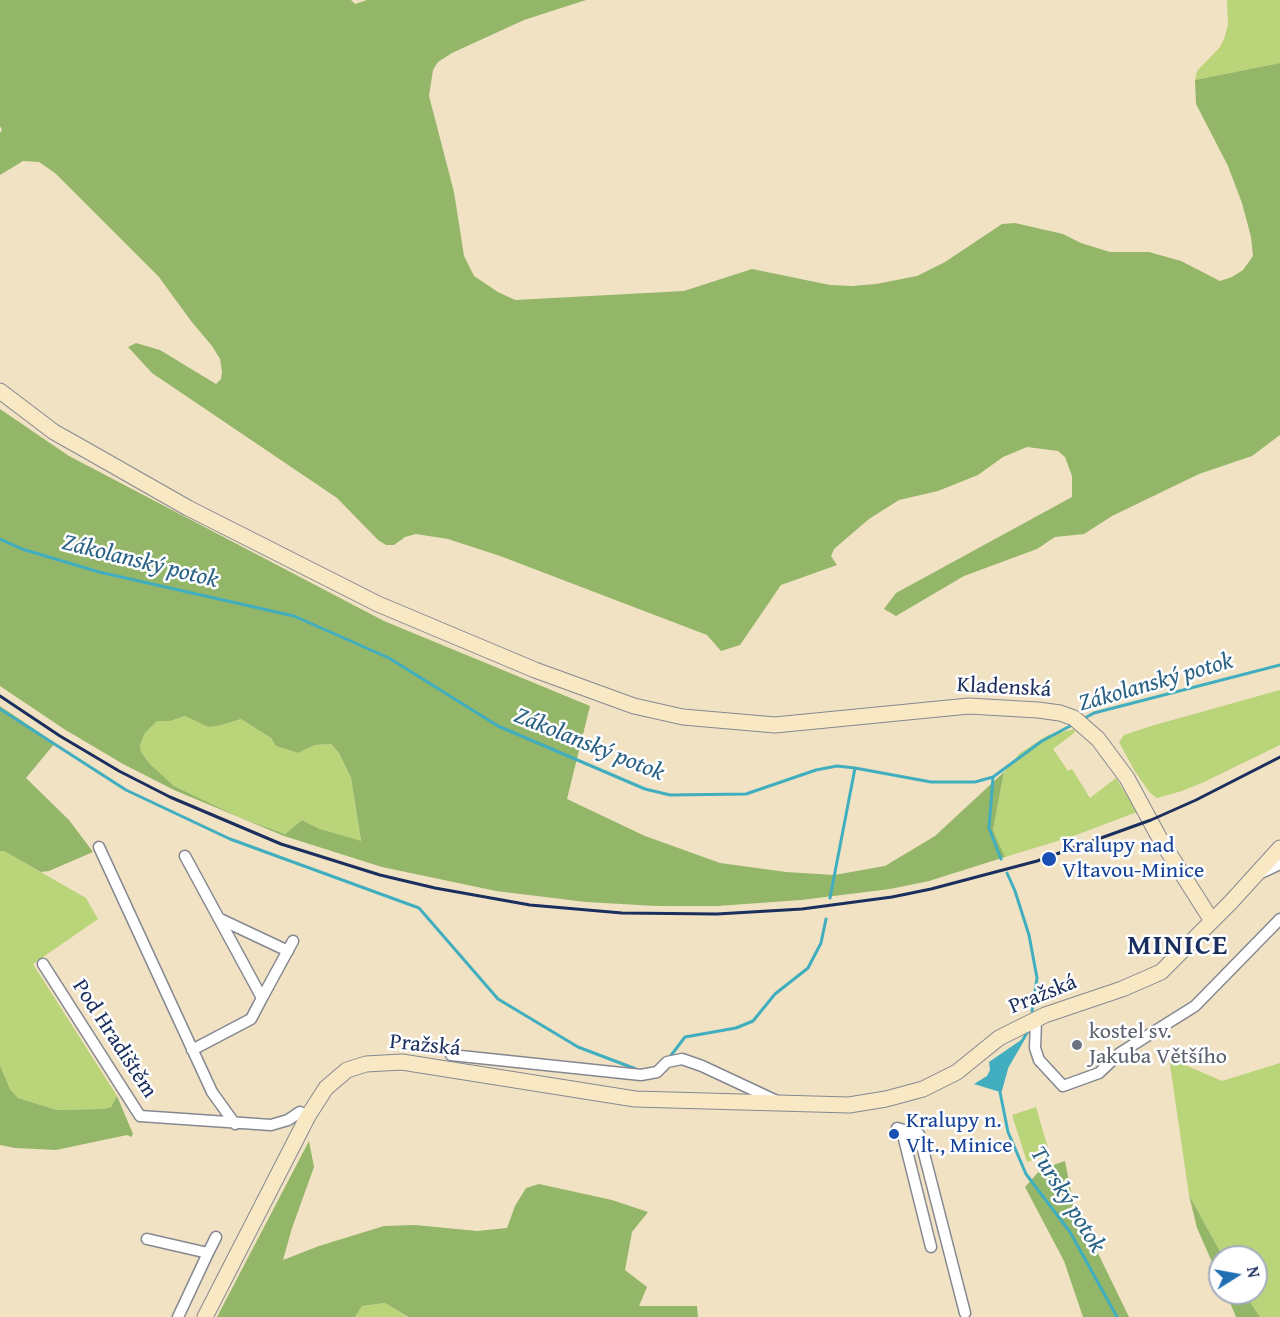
<!DOCTYPE html>
<html>
<head>
<meta charset="utf-8">
<style>
  body { margin:0 }
  #map { position:relative; width:1280px; height:1317px; overflow:hidden; background:#f1e2c4; font-family:"Gentium Book Plus",serif }
  canvas { display:block }
  .north { position:absolute; left:1208px; top:1245px; width:60px; height:60px; box-sizing:border-box; background:#fff; border:2px solid #a4acbf; border-radius:50%; rotate:79deg; font-size:16px; font-weight:700; line-height:24px; text-align:center; color:#1b2f5e }
  .north::after { content:''; display:block; margin:auto; width:21px; height:27px; background:#1f6fb2; clip-path:polygon(50% 0,100% 100%,50% 72%,0 100%) }
</style>
</head>
<body>
<div id="map">
<canvas width="1280" height="1317"></canvas>
<div class="north">N</div>
</div>
<script>
const ctx = document.querySelector('canvas').getContext('2d');
ctx.lineJoin = 'round';
function paint(path, color) {
  ctx.fillStyle = color;
  ctx.fill(path, 'evenodd');
}
function shape(rows) {
  const path = new Path2D();
  for (const r of rows) {
    path.moveTo(r[0], r[1]);
    for (let i = 2; i < r.length; i += 2) path.lineTo(r[i], r[i + 1]);
  }
  return path;
}
function stroke(path, color, width, dash) {
  ctx.strokeStyle = color;
  ctx.lineWidth = width;
  ctx.lineCap = dash ? 'butt' : 'round';
  ctx.setLineDash(dash || []);
  ctx.stroke(path);
}
function label(font, color, halo, rows, align = 'center') {
  ctx.font = font + ' "Gentium Book Plus",serif';
  ctx.lineWidth = 5;
  ctx.setLineDash([]);
  ctx.textBaseline = 'middle';
  ctx.strokeStyle = halo;
  ctx.fillStyle = color;
  for (const [text, x, y, turn = 0] of rows) {
    ctx.save();
    ctx.translate(x, y);
    ctx.rotate((+turn || 0) * Math.PI / 180);
    ctx.textAlign = isNaN(turn) ? turn : align;
    if (halo) ctx.strokeText(text, 0, 0);
    ctx.fillText(text, 0, 0);
    ctx.restore();
  }
}
const green = shape([
  [1227,0,1280,0,1280,63,1195,80,1197,71,1220,47,1224,39,1228,25],
  [1280,690,1280,745,1204,782,1182,791,1157,798,1150,793,1134,770,1119,742,1124,735,1151,726],
  [185,716,208,727,218,726,241,719,271,738,276,746,298,753,315,745,331,744,339,753,351,778,361,842,320,829,302,820,285,834,241,818,174,786,150,764,141,752,140,745,145,733,157,721,170,721],
  [1075,729,1074,733,1053,749,1068,771,1072,769,1090,798,1116,778,1137,812,1071,837,1005,857,993,830,1004,772,1020,753,1048,735],
  [0,851,4,851,86,898,98,919,33,964,117,1096,111,1107,103,1109,57,1110,18,1098,10,1089,0,1065],
  [1169,1058,1222,1081,1280,1063,1280,1317,1260,1317,1244,1293,1256,1293,1256,1257,1223,1257,1189,1195],
  [1036,1107,1050,1155,1027,1162,1012,1115],
  [385,1303,407,1317,355,1317,362,1306]
]);
const forest = shape([
  [0,0,351,0,355,4,367,0,586,0,524,20,452,53,438,62,433,70,429,96,454,192,464,256,474,276,498,292,515,300,684,291,752,269,830,285,852,286,876,284,917,276,945,262,1002,224,1015,223,1063,234,1081,243,1110,252,1149,252,1181,261,1220,281,1232,277,1243,270,1253,256,1251,237,1242,203,1228,166,1196,104,1195,80,1280,63,1280,435,1252,456,1199,474,1112,516,1084,534,1055,537,1037,549,964,576,896,616,884,609,896,593,1072,497,1072,476,1065,457,1058,451,1027,447,1003,457,978,475,938,491,899,500,869,519,834,549,831,556,837,565,781,585,740,645,721,651,707,635,500,556,448,539,416,534,405,537,394,545,386,545,378,540,337,498,152,373,128,347,136,343,160,350,216,384,221,379,222,371,220,359,212,346,191,321,159,277,55,173,39,162,23,161,0,175,0,133,2,130,0,126],
  [0,409,69,456,384,621,590,706,567,799,645,836,720,863,786,872,834,875,885,866,935,836,1004,772,993,830,1005,857,929,881,890,889,801,900,717,906,656,906,586,902,496,891,382,867,284,836,174,790,123,764,64,729,0,686],
  [185,716,208,727,218,726,241,719,271,738,276,746,298,753,315,745,331,744,339,753,351,778,361,841,320,829,302,820,285,834,241,818,174,786,150,764,141,752,140,745,145,733,157,721,170,721],
  [0,706,55,743,26,778,69,820,93,852,49,871,41,872,4,851,0,851],
  [0,1065,10,1089,18,1098,57,1110,103,1109,111,1107,117,1096,133,1134,131,1137,127,1135,56,1150,15,1148,0,1145],
  [309,1141,314,1167,292,1228,283,1260,319,1246,384,1226,415,1225,477,1231,507,1228,515,1206,526,1188,539,1184,612,1200,648,1212,632,1232,625,1270,647,1287,639,1306,697,1306,698,1317,408,1317,385,1303,362,1306,355,1317,217,1317],
  [1065,1161,1073,1202,1129,1317,1083,1317,1064,1261,1025,1187,1041,1169],
  [1189,1195,1223,1257,1220,1257,1220,1280,1197,1228],
  [1226,1293,1244,1293,1260,1317,1236,1317]
]);
const water = shape([
  [1024,1038,1007,1067,1000,1092,974,1084,987,1076,990,1070,989,1062]
]);
const stream = shape([
  [0,539,22,549,99,572,294,616,389,658,498,726,645,789,670,795,746,794,816,770,837,766,855,768,931,782,975,782,993,777,1042,741,1072,725],
  [0,709,126,790,230,839,419,908,498,999,578,1047,636,1069],
  [1083,719,1094,713,1280,665],
  [993,777,989,828,1001,859],
  [1007,873,1015,891,1029,935,1037,978,1032,1011],
  [830,898,855,768],
  [1028,1031,1007,1067,1000,1092,1008,1132,1026,1174,1070,1232,1117,1317],
  [669,1058,685,1037,736,1028,753,1021,775,994,808,968,821,943,826,919]
]);
const minor = shape([
  [99,847,212,1092,235,1124],
  [185,856,262,998,251,1019,192,1050],
  [1261,873,1280,864],
  [220,919,288,951],
  [43,964,140,1116,271,1125,288,1120,300,1112,308,1116],
  [262,998,293,941],
  [1036,1020,1035,1048,1039,1060,1063,1086,1099,1073,1120,1053,1195,1006,1280,919],
  [451,1055,641,1075,657,1072,667,1062,682,1059,702,1066,779,1102],
  [897,1128,919,1134,965,1313],
  [909,1131,904,1139,931,1247],
  [147,1239,208,1253,178,1317],
  [208,1253,216,1237]
]);
const secondary = shape([
  [0,391,54,432,86,450,188,508,378,604,535,670,634,706,683,717,775,725,969,706,1038,710,1060,713,1074,718,1098,739,1127,778,1160,839,1212,921],
  [205,1317,308,1116,326,1088,347,1070,366,1064,402,1062,635,1099,849,1105,886,1099,923,1089,957,1072,999,1038,1045,1015,1122,989,1161,972,1231,902,1280,848]
]);
const rail = shape([
  [0,696,60,736,119,771,170,797,281,844,380,875,435,888,530,905,622,913,717,914,802,909,892,897,931,889,1037,861,1151,820,1196,800,1280,757]
]);
const markers = [
  [1049,859,8,"#1a4fb4"],
  [1077,1045,6,"#6b7280"],
  [894,1134,6,"#1a4fb4"]
];
const streetNames = [
  ["Kladenská",1004,688,3],
  ["Pražská",1043,995,-22],
  ["Pod Hradištěm",114,1039,57],
  ["Pražská",425,1046,6]
];
const transitNames = [
  ["Kralupy nad",1062,846],
  ["Vltavou-Minice",1062,871],
  ["Kralupy n.",906,1121],
  ["Vlt., Minice",906,1146]
];
const worshipNames = [
  ["kostel sv.",1089,1032],
  ["Jakuba Většího",1089,1057]
];
const waterNames = [
  ["Zákolanský potok",140,562,14],
  ["Zákolanský potok",1156,683,-16],
  ["Zákolanský potok",589,745,22],
  ["Turský potok",1067,1200,58]
];
const districtNames = [
  ["MINICE",1178,947]
];
paint(green, '#bad479');
paint(forest, '#93b669');
paint(water, '#41aebf');
stroke(stream, '#41aebf', 3);
stroke(minor, '#868891', 13);
stroke(secondary, '#868891', 17);
stroke(minor, '#fff', 10);
stroke(secondary, '#f8e8c3', 15);
stroke(rail, '#1b2f5e', 3);
for (const [x, y, r, color] of markers) {
  const dot = new Path2D();
  dot.arc(x, y, r, 0, 2 * Math.PI);
  ctx.fillStyle = color;
  ctx.fill(dot);
  stroke(dot, '#fff', 2);
}
label('22px', '#1b2f5e', '#fff', streetNames);
label('22px', '#164399', '#fff', transitNames, 'left');
label('22px', '#5b616d', '#fff', worshipNames, 'left');
label('italic 24px', '#2a6285', '#fff', waterNames);
ctx.letterSpacing = '1.5px';
label('bold 28px', '#1b2f5e', '#fff', districtNames);
ctx.letterSpacing = '0px';
</script>
</body>
</html>
